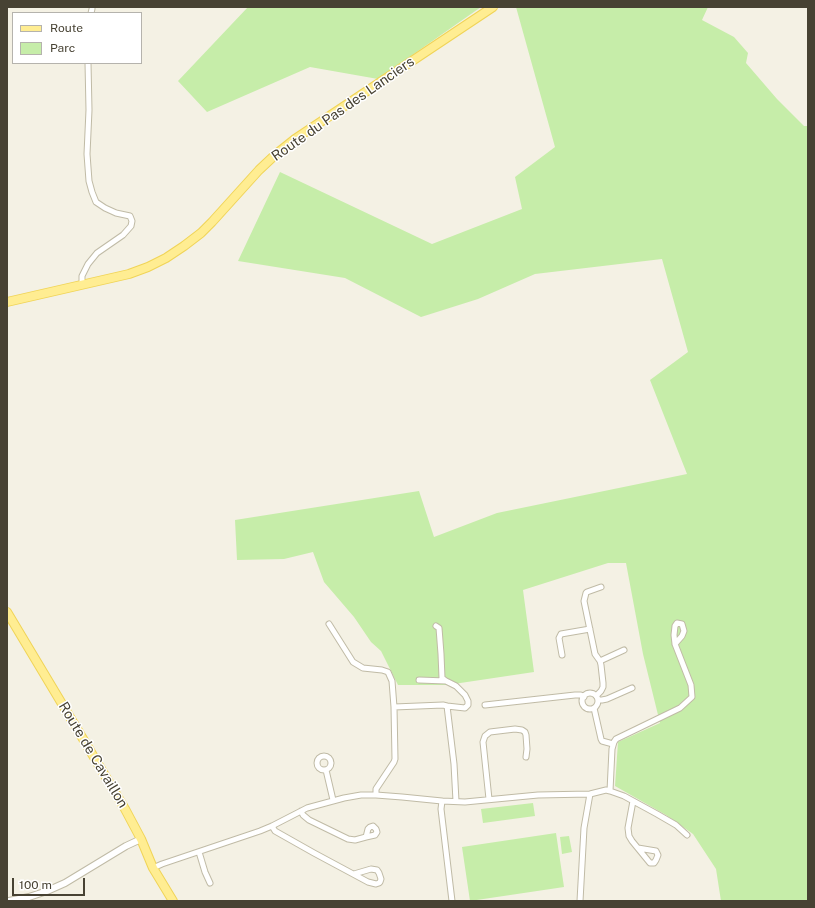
<!DOCTYPE html>
<html>
<head>
<meta charset="utf-8">
<style>
  body { margin:0 }
  #map { position:relative; width:815px; height:908px; overflow:hidden; background:#f4f1e4; font-family:"Public Sans",sans-serif }
  canvas { display:block }
  .frame { position:absolute; inset:0; border:8px solid #474233; pointer-events:none }
  .legend { position:absolute; left:12px; top:12px; width:130px; height:52px; box-sizing:border-box; background:#fff; border:1px solid #b5b3ad; margin:0; padding:5px 7px; list-style:none; font-size:12px; color:#474233 }
  .legend li { display:flex; align-items:center; gap:8px; height:20px }
  .legend b { width:20px; border:1px solid #b5b3ad }
  .scale { position:absolute; left:12px; top:878px; width:73px; height:18px; box-sizing:border-box; border:2px solid #474233; border-top:0; padding-left:5px; font-size:12px; line-height:14px; white-space:nowrap; color:#474233; -webkit-text-stroke:3px #fff; paint-order:stroke }
</style>
</head>
<body>
<div id="map">
<canvas width="815" height="908"></canvas>
<div class="frame"></div>
<ul class="legend">
<li><b style="height:5px;background:#ffed92"></b>Route</li>
<li><b style="height:11px;background:#c6eda9"></b>Parc</li>
</ul>
<div class="scale">100 m</div>
</div>
<script>
const ctx = document.querySelector('canvas').getContext('2d');
ctx.lineJoin = 'round';
function paint(path, color) {
  ctx.fillStyle = color;
  ctx.fill(path, 'evenodd');
}
function shape(rows) {
  const path = new Path2D();
  for (const r of rows) {
    if (r.length === 3) {
      path.moveTo(r[0] + r[2], r[1]);
      path.arc(r[0], r[1], r[2], 0, 2 * Math.PI);
      continue;
    }
    path.moveTo(r[0], r[1]);
    for (let i = 2; i < r.length; i += 2) path.lineTo(r[i], r[i + 1]);
  }
  return path;
}
function stroke(path, color, width, dash) {
  ctx.strokeStyle = color;
  ctx.lineWidth = width;
  ctx.lineCap = dash ? 'butt' : 'round';
  ctx.setLineDash(dash || []);
  ctx.stroke(path);
}
function label(font, color, halo, rows, align = 'center') {
  ctx.font = font + ' "Public Sans",sans-serif';
  ctx.lineWidth = 3;
  ctx.setLineDash([]);
  ctx.textBaseline = 'middle';
  ctx.strokeStyle = halo;
  ctx.fillStyle = color;
  for (const [text, x, y, turn = 0] of rows) {
    ctx.save();
    ctx.translate(x, y);
    ctx.rotate((+turn || 0) * Math.PI / 180);
    ctx.textAlign = isNaN(turn) ? turn : align;
    if (halo) ctx.strokeText(text, 0, 0);
    ctx.fillText(text, 0, 0);
    ctx.restore();
  }
}
const green = shape([
  [248,7,481,7,378,79,310,67,207,112,178,81],
  [516,7,708,7,702,20,734,37,748,53,746,63,777,99,804,126,808,126,808,901,721,901,716,869,693,834,666,815,615,786,618,742,660,723,643,654,626,563,608,563,523,590,534,672,447,685,398,685,381,651,371,642,354,617,324,582,313,552,284,559,237,560,235,520,419,491,434,537,497,513,687,474,650,380,688,352,662,259,535,274,478,299,421,317,345,278,238,261,280,172,432,244,522,209,515,177,555,147],
  [533,803,535,816,483,823,481,809],
  [556,833,564,887,470,901,462,847],
  [569,836,572,852,562,854,560,837]
]);
const minor = shape([
  [91,13,92,9],
  [82,285,82,276,88,264,97,253,123,235,131,226,132,221,130,216,116,213,105,208,96,202,92,192,89,181,87,154,89,110,88,63],
  [329,624,353,662,363,668,382,670,388,672,392,681,394,707,395,759,394,762,376,789,376,795],
  [436,626,439,628,441,654,442,678,446,681,456,686,465,695,468,701,468,705,465,708,447,706],
  [562,655,559,638,561,634,590,629],
  [600,661,624,650],
  [419,680,446,681],
  [590,701,8],
  [596,696,601,691,603,687,603,683,601,665,600,661,595,654,584,601,586,593,587,592,601,587],
  [598,700,602,700,607,699,632,688],
  [485,705,575,695,581,695,584,697],
  [394,707,443,705,447,706,454,764,456,801],
  [594,708,601,739,602,741,613,744],
  [324,763,7],
  [326,770,333,800],
  [610,791,612,749,614,742,616,739,680,708,692,697,691,685,675,644,674,635,675,626,677,623,682,624,684,631,682,636,675,644],
  [489,799,483,742,485,736,490,732,515,729,522,730,525,732,526,735,527,749,526,757],
  [442,801,441,809,452,901],
  [633,801,628,828,629,836,632,841,650,863,654,863,656,860,658,855,656,851,638,848],
  [301,811,303,815,309,820,348,839,355,840,366,837,375,835,377,832,376,829,373,826,370,827,368,829,366,837],
  [272,826,275,831,314,853,368,882,376,884,379,883,380,882,381,879,379,873,377,870,371,869,354,874],
  [199,852,205,872,210,883],
  [153,868,162,864,260,831,272,826,307,808,344,798,361,795,376,795,402,797,442,801,465,802,538,795,590,794,606,790,610,791,624,796,657,814,676,825,687,835],
  [580,901,584,828,590,794]
]);
const tertiary = shape([
  [9,901,29,897,47,891,65,883,126,846,141,839]
]);
const primary = shape([
  [7,302,129,274,148,267,166,258,184,246,201,233,212,222,259,170,275,155,295,139,493,7],
  [7,612,125,809,141,839,153,868,173,901]
]);
const streetNames = [
  ["Route du Pas des Lanciers",343,109,-35],
  ["Route de Cavaillon",93,755,59]
];
paint(green, '#c6eda9');
stroke(minor, '#c0bba6', 7);
stroke(tertiary, '#c0bba6', 8);
stroke(primary, '#f0d457', 10);
stroke(minor, '#fff', 5);
stroke(tertiary, '#fff', 6);
stroke(primary, '#ffed92', 8);
label('14px', '#474233', '#fff', streetNames);
</script>
</body>
</html>
